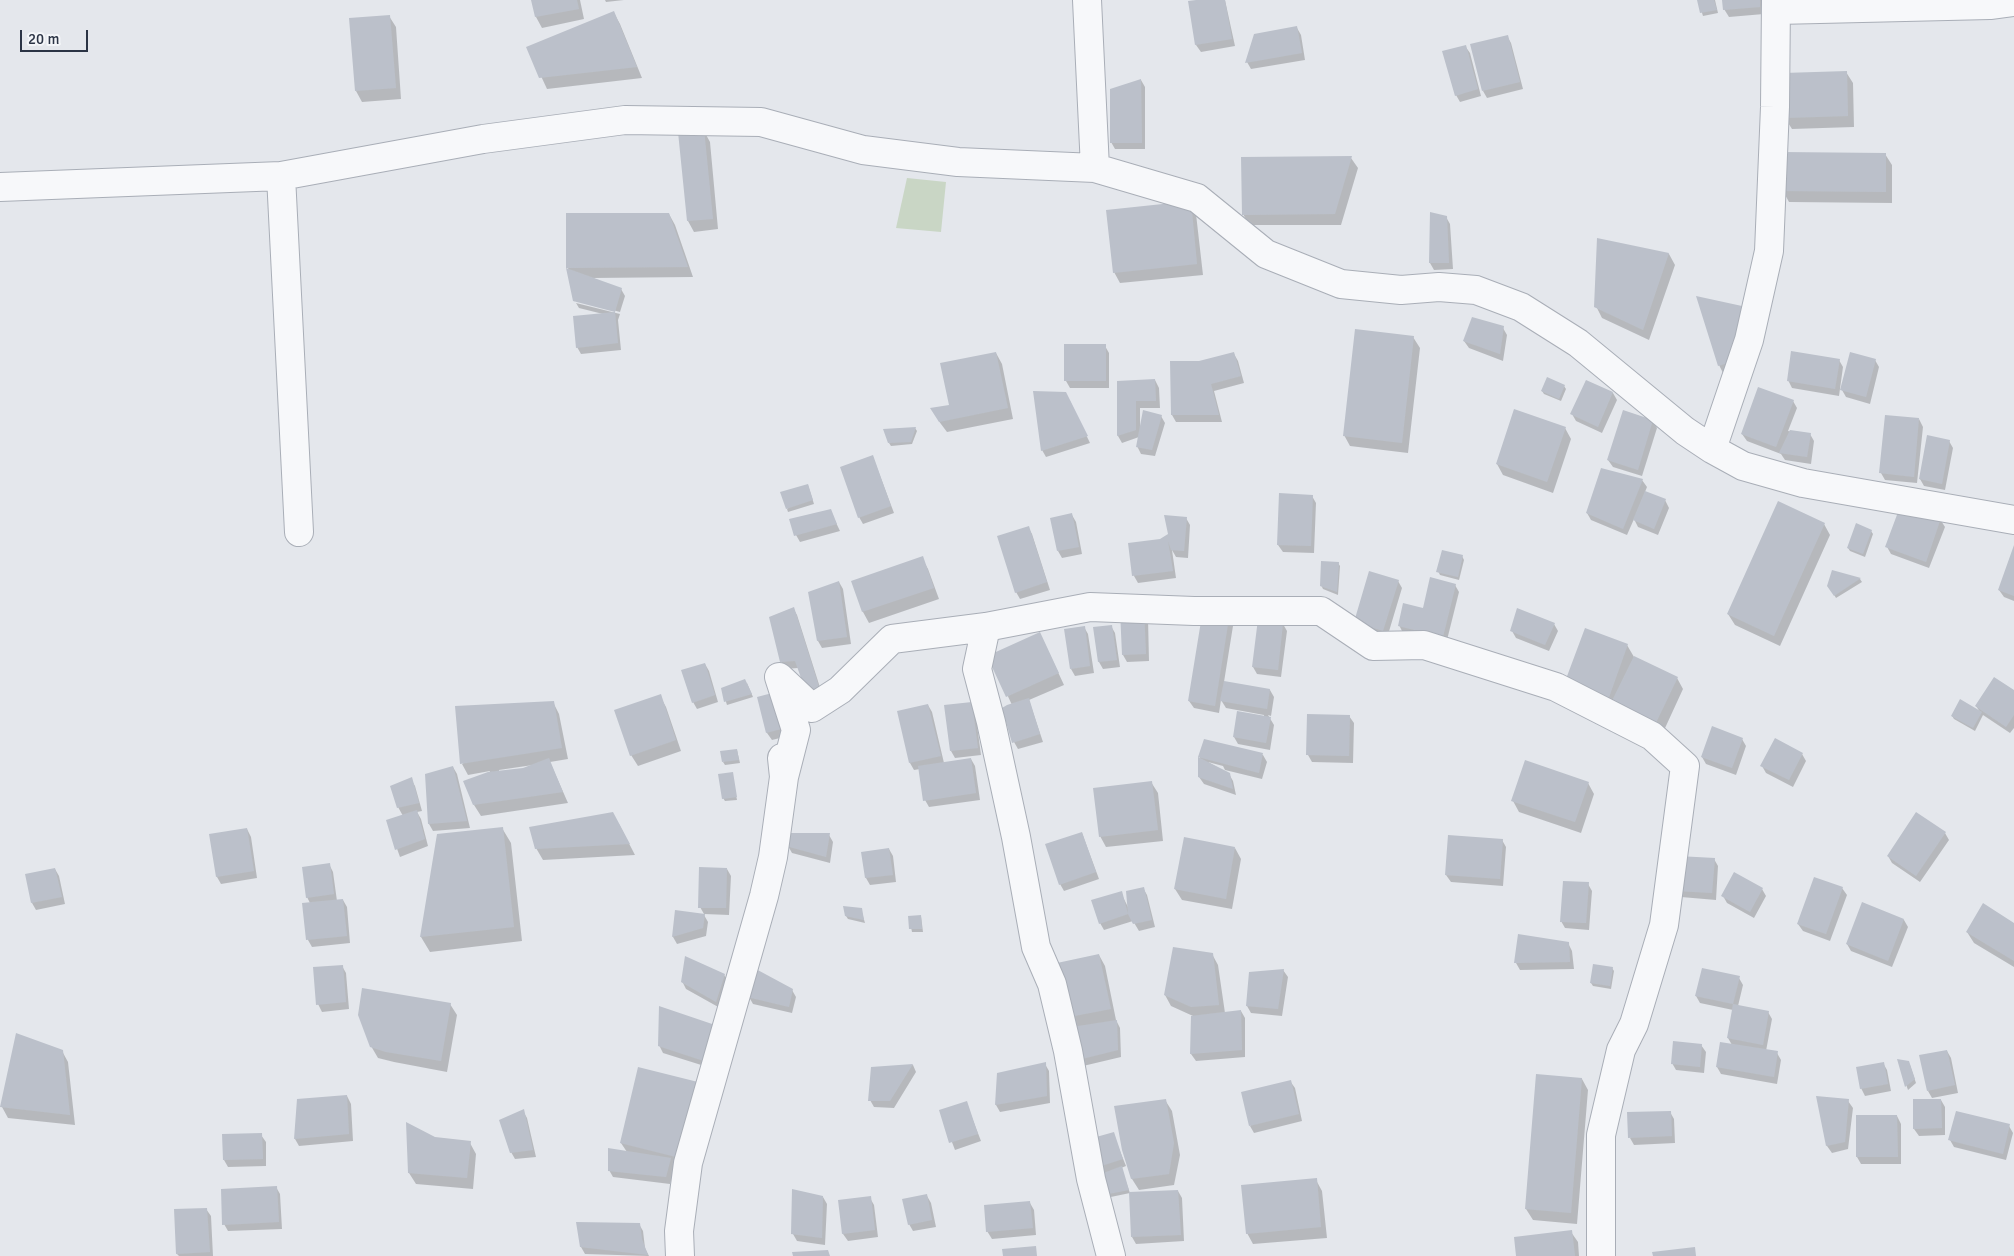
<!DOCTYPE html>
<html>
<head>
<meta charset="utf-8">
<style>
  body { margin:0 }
  #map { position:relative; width:2014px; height:1256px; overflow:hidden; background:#e4e7ec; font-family:Signika,sans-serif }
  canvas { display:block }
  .scale { position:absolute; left:20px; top:30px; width:68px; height:22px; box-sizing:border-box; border:2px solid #2b3445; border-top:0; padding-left:6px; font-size:15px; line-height:18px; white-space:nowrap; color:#2b3445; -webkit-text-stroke:4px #f4f6f9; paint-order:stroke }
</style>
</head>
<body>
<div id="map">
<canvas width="2014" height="1256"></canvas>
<div class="scale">20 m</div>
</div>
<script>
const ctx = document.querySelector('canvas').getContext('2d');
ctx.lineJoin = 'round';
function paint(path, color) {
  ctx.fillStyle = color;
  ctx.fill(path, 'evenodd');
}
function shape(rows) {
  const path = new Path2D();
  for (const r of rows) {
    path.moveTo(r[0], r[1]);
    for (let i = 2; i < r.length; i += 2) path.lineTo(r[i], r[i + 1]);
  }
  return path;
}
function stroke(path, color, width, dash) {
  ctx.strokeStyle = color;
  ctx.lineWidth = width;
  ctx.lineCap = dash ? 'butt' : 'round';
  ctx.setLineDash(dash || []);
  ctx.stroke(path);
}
const green = shape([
  [907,178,946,182,941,232,896,228]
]);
const shadow = shape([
  [533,0,580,0,584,19,542,28,536,17],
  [605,0,624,0,606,2],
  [1203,0,1225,0,1235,46,1201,52,1196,45],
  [1698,0,1715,0,1718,13,1703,16],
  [1724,0,1762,0,1764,14,1729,17,1724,9],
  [614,13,620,24,642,78,547,89,528,48],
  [389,16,396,27,401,99,362,102,356,91,350,19],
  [1297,28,1301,35,1305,60,1251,69,1247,62],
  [1507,36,1511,43,1523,89,1487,98,1483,91],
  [1465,46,1470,53,1481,96,1460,102,1456,95],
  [1846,72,1853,83,1854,127,1792,129,1785,118],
  [1141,80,1145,87,1145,149,1115,149,1111,142],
  [704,131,710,142,718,229,694,232,688,221],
  [1885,154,1892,165,1892,203,1789,202,1783,191],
  [1351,158,1358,168,1341,225,1249,225,1243,214],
  [1190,203,1196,214,1203,275,1120,283,1114,272],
  [1431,213,1446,217,1450,224,1453,269,1434,270,1430,263],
  [669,214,675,225,693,277,593,278,621,289,625,296,620,312,575,300,575,302,568,268],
  [1598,240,1669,254,1675,265,1649,340,1602,318,1596,306],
  [576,303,620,314,618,320,621,350,581,354,577,347,603,314,579,308],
  [1741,307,1745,314,1723,373,1719,365],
  [1503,328,1507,335,1503,361,1469,348,1464,341],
  [1413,337,1420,348,1408,453,1350,446,1344,435],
  [1105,346,1109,353,1109,388,1070,388,1066,381],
  [996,353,1002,364,1013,419,947,432,938,420],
  [1234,354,1238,361,1244,383,1214,391,1222,422,1176,422,1172,415],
  [1839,360,1843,367,1839,396,1792,388,1788,380],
  [1875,360,1879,367,1870,404,1846,397,1842,390],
  [1155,380,1159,388,1160,408,1140,408,1140,428,1161,416,1165,423,1155,456,1141,454,1137,446,1139,437,1122,443,1118,436,1119,382],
  [1586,381,1613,393,1617,400,1602,433,1576,421,1572,414],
  [1564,386,1566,389,1561,401,1544,394,1542,391],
  [1070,401,1090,443,1046,457,1042,450],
  [1793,401,1797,408,1788,431,1810,434,1814,441,1811,464,1785,460,1781,454,1747,441,1742,434],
  [1919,419,1923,427,1917,483,1885,480,1881,473],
  [1653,421,1657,428,1642,476,1613,467,1608,460],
  [915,428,917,431,912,444,891,446,889,443],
  [1565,428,1571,439,1553,493,1503,475,1497,464],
  [1949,441,1953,448,1945,490,1924,486,1920,479],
  [873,457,894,513,863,524,859,517],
  [1642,480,1647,487,1645,492,1665,500,1669,508,1658,535,1638,527,1634,519,1627,535,1591,520,1587,513],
  [808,485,814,504,788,512,787,509],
  [1312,496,1316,503,1314,553,1283,552,1278,545],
  [830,510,840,531,800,542,796,535],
  [1072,515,1076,522,1082,554,1062,558,1058,551],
  [1186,518,1190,525,1188,558,1176,557,1172,550,1176,578,1138,583,1134,576,1129,544,1160,540,1169,535],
  [1940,519,1945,527,1929,568,1891,554,1887,547],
  [1824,524,1830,535,1780,646,1735,625,1728,614],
  [1028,527,1032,534,1050,590,1020,599,1016,592],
  [1871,531,1873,534,1865,557,1850,551,1848,548],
  [2014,548,2014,601,2004,597,1999,590],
  [1462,556,1464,560,1459,580,1440,575,1438,571],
  [922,558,928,569,939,599,869,623,863,612,853,581],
  [1338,563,1340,566,1338,595,1323,589,1321,585],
  [1833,571,1860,579,1862,582,1836,598,1829,586],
  [1398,581,1402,588,1387,638,1359,629],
  [839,582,843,589,851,644,822,648,818,641,810,593],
  [1455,585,1459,592,1446,644,1403,633,1399,625],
  [793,608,797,615,823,697,798,668,785,669,781,661],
  [1148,618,1149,661,1127,662,1123,655],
  [1229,619,1233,626,1224,682,1270,690,1274,697,1271,716,1268,715,1274,725,1270,750,1238,744,1234,737,1264,717,1264,715,1226,708,1221,700,1219,713,1194,708,1189,701],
  [1283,624,1287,631,1281,677,1257,674,1253,667],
  [1554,624,1558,631,1549,651,1516,638,1512,631],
  [1111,626,1115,633,1120,667,1103,669,1099,662,1095,628],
  [1084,627,1088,634,1094,673,1075,676,1071,669],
  [1045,644,1064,685,1029,700,1043,742,1018,749,1014,742,1012,705,989,656],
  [1627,645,1634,657,1677,678,1683,689,1660,739,1571,698],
  [705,664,709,671,718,702,697,709,693,702],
  [747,683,753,697,727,705,722,689],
  [2014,691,2014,728,2010,733,1983,715,1975,731,1954,719,1952,716,1980,712,1976,706],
  [660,696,666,707,681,751,638,766,631,755],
  [758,698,788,736,772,740,767,733],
  [553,702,559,714,568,759,550,762,568,803,481,816,474,805,490,771,468,775,462,764],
  [533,765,523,770,499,772,499,770],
  [971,703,975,710,981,755,955,758,951,751],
  [928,705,932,712,944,763,971,759,975,766,980,800,929,807,925,800,920,769,914,770,910,763,898,712],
  [1349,716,1354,723,1353,763,1312,762,1308,755],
  [1742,739,1746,746,1736,775,1706,764,1702,757],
  [737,750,740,763,725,765,723,762],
  [1802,754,1806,761,1793,787,1766,773,1762,766],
  [1263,755,1267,762,1262,779,1225,770,1223,766,1208,762,1229,774,1233,781,1236,795,1204,784,1199,777,1200,757],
  [453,767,457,774,470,828,433,831,429,824,426,775],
  [732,774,737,800,725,801,723,798],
  [411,779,415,786,422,811,417,812,421,819,428,846,400,857,387,821,403,816,398,807],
  [1151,782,1158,793,1163,841,1106,847,1100,836],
  [1588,783,1594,794,1581,833,1519,812,1513,801],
  [619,824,635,855,543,860,536,848],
  [502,828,511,843,522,941,430,952,421,937,438,835],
  [247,829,251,837,257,878,221,884,217,877,211,835],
  [1082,833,1099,879,1064,891,1060,884],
  [1945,833,1949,840,1920,882,1892,863,1888,856],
  [829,835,833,842,830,863,792,853,788,846],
  [1502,840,1506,847,1503,886,1451,882,1446,875],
  [1235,848,1241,859,1232,909,1182,900,1175,889],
  [889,849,893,856,896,882,870,885,866,878,862,853],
  [1714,859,1718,866,1716,900,1681,897,1677,890],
  [329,864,333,872,337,901,343,900,347,907,350,943,312,947,308,940,304,904,310,903,307,897],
  [55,869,59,876,65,904,36,910,32,903,26,875],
  [727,869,731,876,729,915,704,914,700,907],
  [1588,884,1592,891,1589,930,1565,928,1561,921],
  [1143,888,1147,895,1155,927,1139,931,1133,921,1104,930,1100,923,1121,893,1128,907],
  [1842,888,1847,895,1830,941,1803,931,1798,924],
  [1762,889,1766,896,1754,918,1727,903,1723,896],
  [1863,904,1904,920,1908,927,1892,967,1851,951,1847,944],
  [861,909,865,923,848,919,846,916],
  [676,911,704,915,708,922,706,936,677,944,673,937],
  [921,916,923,932,912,932,909,917],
  [2014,924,2014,967,1974,943,1967,932],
  [1568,943,1572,951,1574,969,1520,970,1516,963],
  [1212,954,1218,965,1225,1013,1241,1011,1245,1018,1245,1057,1196,1061,1191,1054,1193,1016,1171,1006,1165,995],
  [1099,955,1105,966,1116,1020,1120,1028,1121,1057,1083,1066,1070,1017],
  [342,966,346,973,349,1009,322,1012,318,1004],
  [1612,968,1614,971,1611,989,1593,986,1591,983],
  [1283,970,1288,977,1282,1016,1251,1013,1247,1006],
  [724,975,729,982,720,1008,686,989,682,981],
  [1739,978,1743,985,1738,1006,1768,1012,1772,1019,1766,1051,1777,1053,1781,1060,1777,1084,1721,1074,1717,1067,1732,1045,1728,1038,1733,1010,1700,1003,1696,996],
  [792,990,796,997,792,1013,753,1004,749,997],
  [450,1004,457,1015,447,1072,394,1062,378,1058,371,1046],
  [660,1008,714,1069,663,1053,659,1045],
  [1701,1045,1706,1052,1704,1073,1676,1070,1672,1063],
  [62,1051,68,1062,75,1125,8,1118,2,1107],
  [1947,1051,1951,1058,1958,1093,1932,1098,1928,1091],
  [1898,1061,1910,1065,1916,1083,1908,1090],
  [1883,1063,1887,1070,1891,1091,1865,1096,1861,1088],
  [1045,1064,1049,1071,1050,1103,1000,1112,996,1105,999,1074],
  [913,1065,916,1072,894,1108,874,1107,870,1100,872,1069],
  [1537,1075,1582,1079,1588,1090,1577,1224,1533,1220,1526,1209],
  [1290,1081,1295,1088,1302,1121,1254,1133,1250,1126],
  [697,1083,670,1184,613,1177,609,1170,627,1152,621,1143],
  [347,1096,351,1104,353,1141,299,1146,295,1139,298,1100],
  [1818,1098,1848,1101,1853,1108,1848,1149,1832,1153,1827,1146],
  [1165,1100,1172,1111,1180,1155,1174,1185,1139,1190,1132,1179,1123,1149],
  [1941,1100,1945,1107,1945,1135,1919,1136,1914,1129],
  [966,1102,981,1141,955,1150,940,1111],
  [523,1111,527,1118,536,1157,515,1159,511,1152],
  [1670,1112,1674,1119,1675,1143,1634,1145,1630,1138],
  [1897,1116,1901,1124,1901,1164,1861,1164,1857,1157],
  [2009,1126,2013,1133,2006,1160,1954,1147,1950,1140],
  [1113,1134,1126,1166,1121,1168,1130,1193,1106,1198,1099,1167],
  [261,1135,266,1142,266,1166,228,1167,224,1160],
  [435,1139,470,1143,476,1154,473,1189,416,1184,409,1173],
  [1316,1180,1322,1191,1327,1238,1253,1244,1247,1233],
  [276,1187,280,1194,282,1229,228,1231,224,1224],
  [1178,1191,1182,1198,1184,1241,1136,1244,1132,1237],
  [927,1196,931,1203,936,1227,913,1231,909,1224],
  [823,1197,827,1204,825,1245,797,1241,793,1234],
  [870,1198,874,1205,878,1237,848,1241,843,1234,839,1201],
  [1030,1203,1034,1210,1036,1235,992,1239,987,1231],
  [206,1209,211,1216,213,1256,179,1256,177,1254],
  [639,1224,643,1231,645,1248,649,1256,585,1254,581,1247],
  [1571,1232,1578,1242,1579,1256,1517,1256]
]);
const building = shape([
  [531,0,577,0,579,9,535,17],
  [1196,0,1225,0,1232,39,1195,45,1188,1],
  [1697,0,1714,0,1717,10,1700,13],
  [1722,0,1760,0,1760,7,1723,10],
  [614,11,637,67,539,78,526,47],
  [390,15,396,88,355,91,349,18],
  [1297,26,1302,53,1245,63,1254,34],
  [1508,35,1520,82,1482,91,1470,44],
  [1466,45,1478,89,1455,96,1442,51],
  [1847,71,1848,116,1784,118,1783,73],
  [1141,79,1142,143,1110,143,1110,89],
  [704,129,713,219,687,221,678,132],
  [1782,152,1886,153,1886,192,1782,191],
  [1352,156,1335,214,1242,215,1241,157],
  [1191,201,1197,264,1113,273,1106,210],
  [1430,212,1447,216,1449,263,1429,263],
  [566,213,669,213,688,267,566,268,622,288,615,312,618,343,576,348,573,316,615,312,573,301,566,268],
  [1597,238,1669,253,1643,330,1594,307],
  [1696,296,1742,306,1731,362,1718,366],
  [1472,317,1504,326,1500,354,1463,341],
  [1355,329,1414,336,1402,443,1343,436],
  [1064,344,1106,344,1106,381,1064,381],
  [1791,351,1840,359,1835,389,1787,381],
  [996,352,1008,408,939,422,930,408,949,405,940,363],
  [1234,352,1241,376,1211,384,1219,415,1171,415,1170,361,1199,361],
  [1850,352,1876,359,1866,397,1840,390],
  [1547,377,1565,385,1559,399,1541,391],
  [1155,379,1156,401,1136,401,1136,430,1117,436,1117,381],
  [1586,380,1613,392,1598,427,1570,414],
  [1758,387,1794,400,1776,447,1741,434],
  [1033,391,1066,392,1088,436,1041,451],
  [1514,409,1566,427,1547,482,1496,464],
  [1143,410,1162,415,1152,450,1136,447],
  [1623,410,1653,420,1638,470,1607,460],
  [1885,415,1919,418,1914,477,1879,473],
  [916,427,911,442,888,443,883,429],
  [1790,430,1811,433,1807,457,1779,453],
  [1927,435,1950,440,1942,484,1919,479],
  [873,455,891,506,858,518,840,467],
  [1601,468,1643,479,1623,529,1586,513],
  [808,484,813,500,786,509,780,492],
  [1645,491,1666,499,1654,529,1633,520],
  [1279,493,1313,495,1311,546,1277,545],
  [1778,501,1825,523,1774,636,1727,614],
  [1901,504,1941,518,1926,562,1885,547],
  [831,509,837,524,794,536,789,519],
  [1072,513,1079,547,1057,551,1050,518],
  [1164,515,1187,517,1184,551,1171,550,1168,541,1173,571,1132,576,1128,543,1160,539,1168,534],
  [1856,523,1872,530,1863,554,1847,548],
  [1029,526,1047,582,1015,593,997,536],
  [2014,545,2014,596,1998,590],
  [1442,550,1463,555,1458,577,1436,572],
  [923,556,934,588,862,612,851,581],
  [1321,561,1339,562,1337,592,1320,586],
  [1832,570,1861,578,1834,596,1827,586],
  [1369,571,1399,580,1383,631,1354,622],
  [1430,577,1456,584,1443,637,1398,626,1403,603,1423,608],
  [839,581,847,637,817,641,808,592],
  [794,607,820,690,806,692,795,661,780,662,769,617],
  [1517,608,1555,623,1545,645,1510,631],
  [1144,609,1146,654,1122,655,1120,610],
  [1202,615,1229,618,1215,706,1188,701],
  [1258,619,1283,623,1278,670,1252,667],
  [1112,625,1117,660,1098,662,1093,627],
  [1085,626,1090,666,1070,669,1064,629],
  [1585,628,1628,644,1607,703,1563,687],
  [1040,632,1059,673,1006,697,987,656],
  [1634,656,1678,677,1653,729,1609,707],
  [705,663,715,695,692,703,681,670],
  [1994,677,2014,690,2014,715,2006,727,1975,706],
  [745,679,752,694,724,702,721,688],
  [1224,681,1270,689,1267,709,1220,701],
  [776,692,785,728,766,733,757,697],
  [661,694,676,740,630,756,614,710],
  [1029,698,1040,734,1012,743,1002,708,1007,705],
  [1960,699,1982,712,1973,728,1951,716],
  [554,701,562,748,460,764,455,706],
  [972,702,978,748,950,751,944,705],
  [928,704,941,756,909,763,897,711],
  [1237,711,1271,717,1266,743,1233,737],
  [1307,714,1350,715,1349,756,1306,755],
  [1712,726,1743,738,1732,768,1701,757],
  [1775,738,1803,753,1789,780,1760,766],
  [1204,739,1263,753,1259,773,1198,757,1230,773,1233,789,1198,777,1198,757],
  [737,749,739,760,722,762,720,751],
  [549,758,563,792,473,805,463,781,488,772,523,768],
  [971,758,976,793,923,801,918,766],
  [1525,760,1589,782,1575,822,1511,801],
  [453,766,467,821,428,824,425,774],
  [733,772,737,797,722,799,718,774],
  [412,777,419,803,397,808,390,786],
  [1152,781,1158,830,1099,837,1093,788],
  [417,810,425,839,395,850,386,820],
  [613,812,630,844,535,849,529,827],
  [1916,812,1946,832,1916,876,1887,856],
  [503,827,514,927,420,937,437,834],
  [247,828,254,871,216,877,209,834],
  [1082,832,1096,872,1059,885,1045,844],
  [791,833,830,833,826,857,786,846],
  [1448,835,1503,839,1500,879,1445,875],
  [1184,837,1235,847,1226,899,1174,889],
  [889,848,893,875,865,878,861,852],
  [1678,856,1715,858,1712,893,1676,891],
  [330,863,334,894,306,898,302,867],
  [699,867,727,868,726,908,698,908],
  [55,868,62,897,31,903,25,874],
  [1734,872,1763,888,1750,912,1721,896],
  [1814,877,1843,887,1826,934,1797,924],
  [1563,881,1589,882,1586,923,1560,922],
  [1144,887,1152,920,1133,924,1128,914,1099,924,1091,900,1122,891,1128,914,1126,891],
  [343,899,347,936,306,940,302,903],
  [1862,902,1904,919,1888,961,1846,944],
  [1983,903,2014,923,2014,961,1966,932],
  [843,906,862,908,864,920,845,916],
  [675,910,705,914,703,928,672,937],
  [921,915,922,929,909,929,908,916],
  [1518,934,1569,942,1570,962,1514,963],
  [1173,947,1213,953,1219,1005,1191,1007,1164,995],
  [1099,954,1111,1009,1069,1017,1057,963],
  [685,956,725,974,716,1002,681,982],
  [1593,964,1613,967,1610,986,1590,983],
  [343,965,346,1002,316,1005,313,967],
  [754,968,793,989,789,1007,747,997],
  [1702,968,1740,976,1733,1004,1695,996],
  [1284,969,1278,1009,1246,1006,1249,972],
  [362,988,451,1003,441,1061,386,1052,370,1047,358,1015],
  [1733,1004,1769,1011,1763,1045,1727,1038],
  [659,1006,721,1027,710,1063,658,1046],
  [1241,1010,1242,1050,1190,1054,1191,1016],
  [1117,1020,1118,1050,1078,1060,1072,1027],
  [16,1033,63,1050,70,1115,0,1107],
  [1673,1041,1702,1044,1700,1067,1671,1064],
  [1720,1042,1778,1051,1774,1077,1716,1067],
  [1947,1050,1955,1085,1927,1091,1919,1055],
  [1897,1059,1909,1061,1915,1079,1905,1087],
  [1046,1062,1047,1096,995,1105,997,1073],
  [1884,1062,1888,1084,1860,1089,1856,1067],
  [913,1064,890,1101,868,1101,871,1067],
  [638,1067,698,1082,680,1158,620,1143],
  [1536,1074,1582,1078,1571,1213,1525,1209],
  [1291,1080,1299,1114,1249,1126,1241,1092],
  [347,1095,349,1134,294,1139,297,1099],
  [1816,1096,1849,1099,1845,1142,1826,1146],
  [1166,1099,1174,1143,1169,1174,1131,1179,1122,1150,1114,1106],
  [1913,1099,1941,1099,1942,1128,1913,1129],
  [967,1101,978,1134,949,1143,939,1110],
  [524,1109,533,1150,510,1153,499,1120],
  [1671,1111,1672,1136,1628,1138,1627,1112],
  [1956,1111,2010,1124,2003,1154,1948,1140],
  [1856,1115,1897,1115,1898,1157,1856,1157],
  [406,1122,435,1137,471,1141,467,1178,408,1173],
  [1114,1132,1123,1159,1098,1167,1089,1139],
  [262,1133,263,1159,223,1160,222,1134],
  [608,1148,671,1158,666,1177,608,1171],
  [1122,1166,1129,1190,1103,1195,1101,1174],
  [1317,1178,1321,1227,1246,1234,1241,1185],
  [277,1186,279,1222,222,1225,221,1189],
  [792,1189,823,1196,822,1238,791,1234],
  [1178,1190,1181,1235,1131,1237,1129,1192],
  [927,1194,932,1220,908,1225,902,1199],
  [871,1196,875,1230,842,1234,838,1200],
  [1030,1201,1033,1228,986,1232,984,1205],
  [207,1208,210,1252,176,1254,174,1209],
  [576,1222,640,1223,642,1239,648,1255,580,1247],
  [1572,1230,1575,1256,1516,1256,1514,1237],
  [1036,1246,1037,1256,1003,1256,1002,1249],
  [1695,1247,1696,1256,1653,1256,1652,1252],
  [828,1250,830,1256,793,1256,792,1252]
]);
const minor = shape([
  [1087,0,1095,168],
  [1777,10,1990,5,2014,2],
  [281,176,299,532],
  [0,187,281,176,483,139,625,120,761,122,863,150,958,162,1095,168,1197,198,1266,254,1341,284,1401,290,1439,287,1476,290,1521,307,1578,343,1685,431,1712,449,1743,466,1803,483,2014,520],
  [1712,449,1749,340,1769,251,1775,107,1776,0],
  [986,627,977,669,991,722,1016,837,1036,947,1052,984,1068,1051,1091,1179,1111,1256],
  [784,777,796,730,779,677,812,708,840,690,892,639,986,627,1090,607,1194,611,1321,611,1373,646,1424,645,1556,687,1652,736,1685,766,1664,925,1634,1024,1621,1050,1601,1135,1601,1256],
  [680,1256,679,1231,688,1163,764,896,773,857,784,777,782,758]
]);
paint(green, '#c9d6c5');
paint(shadow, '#0003');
paint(building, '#bbc0ca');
stroke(minor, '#a9aeb7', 30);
stroke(minor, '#f7f8fa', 28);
</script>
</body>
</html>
